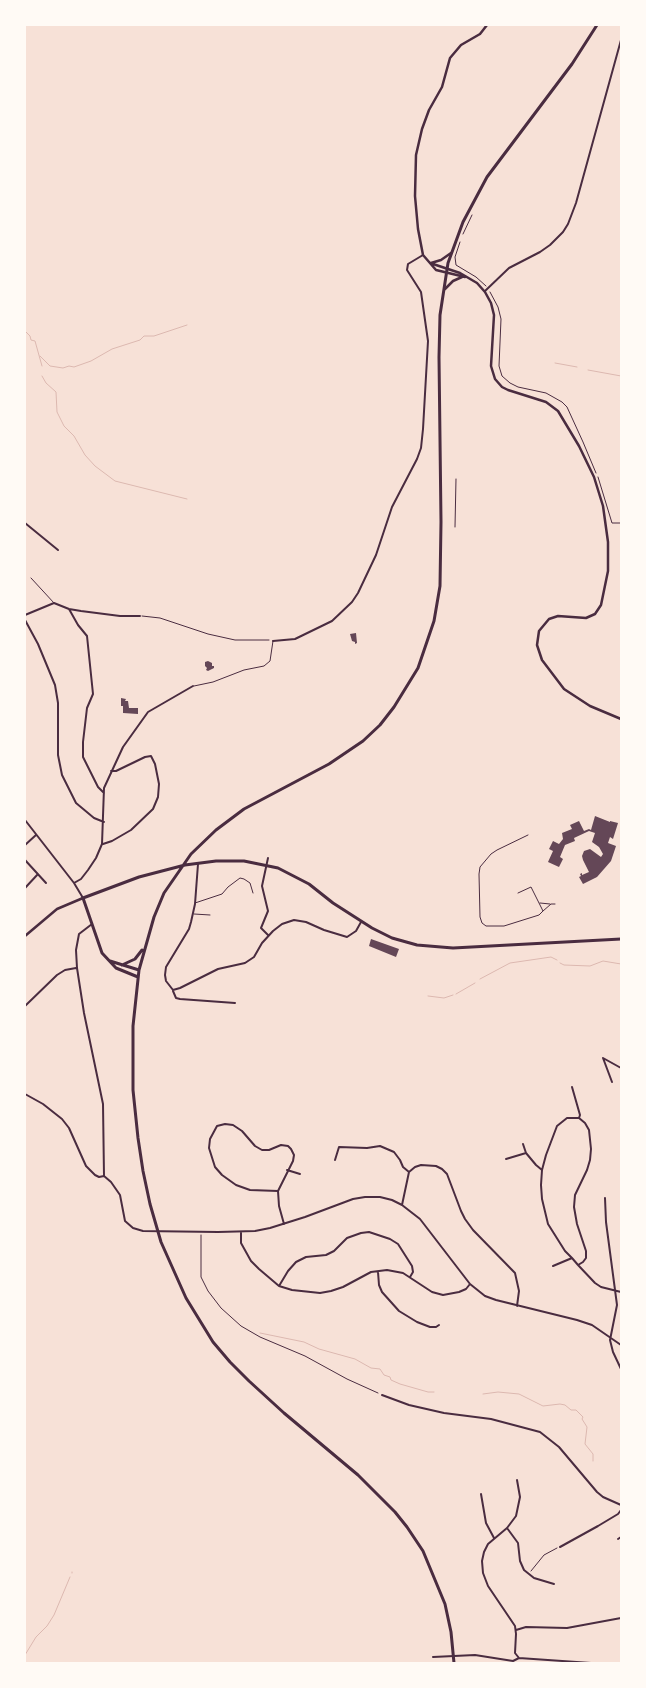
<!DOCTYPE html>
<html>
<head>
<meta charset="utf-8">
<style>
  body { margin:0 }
  #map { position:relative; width:646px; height:1688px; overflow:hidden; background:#f7e1d7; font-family:"Varela Round",sans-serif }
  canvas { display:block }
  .frame { position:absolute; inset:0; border:26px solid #fffaf5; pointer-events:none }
</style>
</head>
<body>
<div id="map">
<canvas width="646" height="1688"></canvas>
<div class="frame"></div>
</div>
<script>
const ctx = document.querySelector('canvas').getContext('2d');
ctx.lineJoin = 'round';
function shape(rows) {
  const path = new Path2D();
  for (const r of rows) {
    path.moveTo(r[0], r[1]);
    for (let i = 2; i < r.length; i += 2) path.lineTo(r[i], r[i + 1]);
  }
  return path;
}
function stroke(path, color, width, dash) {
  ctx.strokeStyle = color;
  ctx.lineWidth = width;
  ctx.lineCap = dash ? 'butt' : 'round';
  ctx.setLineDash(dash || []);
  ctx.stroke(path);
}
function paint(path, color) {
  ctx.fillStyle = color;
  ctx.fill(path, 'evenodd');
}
const stream = shape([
  [25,331,30,336,31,340,35,341,42,366],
  [40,356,50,366,63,368,69,366,74,367,91,361,112,349,140,340,144,336,154,336,187,325],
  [555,363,577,367],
  [588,370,621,376],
  [42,376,46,383,56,392,57,412,64,426,74,436,85,455,95,466,115,481,187,499],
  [560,963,564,965,590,966,603,961,621,964],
  [480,979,510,963,551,957,557,960],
  [456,994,475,983],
  [428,996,444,998,453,995],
  [260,1333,304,1342,319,1349,355,1359,371,1368,380,1369,384,1375,390,1377,391,1380,400,1384,428,1392,434,1392],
  [483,1394,498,1392,519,1394,543,1406,560,1404,565,1405,571,1410,576,1410,583,1417,582,1419,587,1427,585,1444,593,1454,593,1461],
  [72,1573,72,1572],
  [25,1655,36,1637,47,1626,54,1615,70,1577]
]);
const building = shape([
  [356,633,357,643,355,644,355,642,352,641,350,634],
  [208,661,212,663,212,666,214,666,214,668,208,671,206,670,207,668,205,666,205,662],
  [121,698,126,699,125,701,128,701,129,708,138,708,138,714,123,713,123,706,121,706],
  [595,816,610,822,610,821,618,823,613,839,610,837,608,843,616,846,611,861,597,877,583,884,579,877,581,876,580,874,582,873,582,875,589,872,583,860,582,856,584,851,590,849,601,857,603,854,599,847,592,842,595,833,589,831,574,838,575,841,565,845,560,857,563,859,559,867,548,862,553,851,549,849,553,841,559,844,563,839,562,833,572,829,570,825,579,821,584,831,589,829,591,830],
  [371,939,399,949,396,957,369,946]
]);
const path = shape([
  [463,234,472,215],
  [460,242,455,257,456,265,476,277,486,286],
  [490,292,498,307,501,319,499,366,502,376,510,383,518,387,546,393,562,402,567,407,583,442,596,473],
  [598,477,612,523,621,523],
  [142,616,160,618,208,634,235,640,269,640],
  [201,1235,201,1277,208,1291,221,1308,241,1326,260,1337,305,1356,347,1379,378,1393],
  [531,1571,544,1555,557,1548]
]);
const service = shape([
  [455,527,456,479],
  [31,578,54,603],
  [194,686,213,682,244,670,264,666,270,661,273,641],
  [528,835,497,850,491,854,480,867,479,874,480,917,482,923,486,926,504,926,539,915,543,911],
  [518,893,531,887,543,911,551,904,555,904],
  [195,903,222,894,228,887,240,878,244,879,250,883,253,893],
  [540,903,550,904],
  [194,914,210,915]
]);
const minor = shape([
  [485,291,509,268,540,252,550,245,563,232,568,224,576,203,621,40],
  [25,523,58,550],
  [69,609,78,625,87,636,93,694,87,708,83,742,83,757,98,787,104,793],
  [25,615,54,603,69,609,81,611,120,616,140,616],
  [25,620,38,644,55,685,58,703,58,755,62,775,76,803,94,818,104,822],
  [273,641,295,639,332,621,352,602,358,593,376,555,392,507,417,459,421,448,423,429,428,341,421,292,407,270,408,264,423,255],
  [25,814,25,815],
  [25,820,74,883,83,898],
  [103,844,112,841,131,830,153,809,158,797,159,784,155,764,151,756,145,757,116,771,111,771],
  [25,845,36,835],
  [25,860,46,883],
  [198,864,195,904,191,922,189,929,166,967,165,975,166,981,173,990,180,988,218,969,245,963,254,957,262,943,273,931,282,924,294,920,306,922,324,930,347,937,356,931,361,922],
  [74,883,81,879,88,870,96,858,102,844,104,788,123,747,148,712,193,686],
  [25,888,38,874],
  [92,924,79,934,76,950,77,968,84,1013,103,1104,104,1176],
  [268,935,261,928,268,911,262,886,268,858],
  [173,991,176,998,180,999,235,1003],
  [25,1006,57,975,65,970,76,968],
  [612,1082,603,1058,621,1068],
  [572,1087,580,1115,579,1118,585,1123,589,1130,591,1149,590,1160,587,1170,575,1195,574,1207,577,1224,586,1251,586,1258,583,1262,578,1265,595,1283,601,1287,621,1292],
  [25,1094,43,1104,62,1119,69,1128,86,1166,95,1175,99,1177,104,1176],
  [523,1144,526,1153,536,1165,542,1170,546,1155,557,1126,567,1118,579,1118],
  [506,1159,526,1153],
  [335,1160,339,1147,367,1148,380,1146,394,1152,400,1160,403,1167,409,1172],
  [287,1170,300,1174],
  [542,1170,541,1185,542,1199,548,1224,565,1251,572,1258,553,1266],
  [104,1176,111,1182,120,1195,125,1221,133,1228,143,1231,218,1232,255,1231,270,1228,305,1217,353,1199,365,1197,380,1197,392,1200,402,1205,420,1219,470,1284,485,1296,496,1300,577,1320,592,1325,621,1345],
  [278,1191,293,1161,294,1155,291,1149,288,1146,281,1145,269,1150,262,1150,255,1146,242,1131,233,1125,225,1124,217,1126,210,1139,209,1148,215,1167,222,1175,236,1185,250,1190,278,1191,279,1206,284,1224],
  [605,1198,606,1222,617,1305,610,1340,613,1352,621,1369],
  [402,1205,409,1172,415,1167,421,1165,436,1166,442,1169,447,1174,461,1211,465,1219,473,1230,515,1273,519,1291,517,1306],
  [241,1232,241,1243,251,1261,259,1269,279,1286,292,1290,320,1293,331,1291,343,1287,371,1272,387,1270,403,1273,432,1292,443,1295,459,1292,466,1289,470,1284],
  [572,1258,578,1265],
  [378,1272,379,1285,382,1292,399,1311,417,1322,430,1327,436,1327,439,1325],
  [279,1286,288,1271,296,1262,306,1257,326,1255,334,1251,347,1238,361,1233,369,1232,390,1239,398,1244,412,1266,413,1272,410,1277],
  [382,1395,409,1405,444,1413,491,1419,540,1432,559,1447,597,1492,603,1497,621,1505],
  [517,1480,520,1497,516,1516,507,1528,488,1544,484,1552,482,1561,483,1573,488,1586,515,1626,516,1634,515,1653,519,1658],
  [481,1494,486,1523,494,1538],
  [507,1528,518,1543,520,1561,524,1570,534,1578,554,1584],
  [618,1539,621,1537],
  [560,1547,598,1526,618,1514,621,1510],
  [516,1630,526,1627,567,1628,621,1618],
  [433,1657,475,1655,513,1661,519,1658,591,1663]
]);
const tertiary = shape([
  [430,263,460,273,477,283,485,292,491,303,494,315,491,366,495,379,502,387,508,390,546,402,558,411,579,446,594,477,603,506,608,542,608,571,601,605,595,614,586,618,558,616,549,619,539,631,537,645,542,660,564,689,590,706,621,719],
  [431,263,441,260,451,253],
  [465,277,436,270,423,255,418,229,415,196,416,155,422,129,429,110,442,87,450,58,461,45,480,34,487,25],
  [445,289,453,281,462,277]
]);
const secondary = shape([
  [25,936,57,909,83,898]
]);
const primary = shape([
  [110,961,139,970],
  [122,965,135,959,142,950],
  [138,977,116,968,102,953,83,898,139,877,185,865,216,861,244,861,278,868,309,884,333,903,372,928,392,938,417,945,453,948,621,939],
  [454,1663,451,1632,445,1604,423,1551,407,1527,395,1512,358,1475,284,1413,249,1381,230,1362,213,1342,186,1298,161,1242,150,1204,143,1171,138,1138,133,1090,133,1026,139,970,154,917,164,893,191,854,216,830,244,809,329,764,363,741,380,725,394,707,418,668,434,621,440,586,441,522,439,357,440,315,448,263,463,222,487,177,572,64,597,25]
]);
stroke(stream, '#dcb8b0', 1);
paint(building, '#644757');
stroke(path, '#4a2c40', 1);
stroke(service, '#4a2c40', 1);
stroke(minor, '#4a2c40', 2);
stroke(tertiary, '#4a2c40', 2.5);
stroke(secondary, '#4a2c40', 2.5);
stroke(primary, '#4a2c40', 3);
</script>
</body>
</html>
